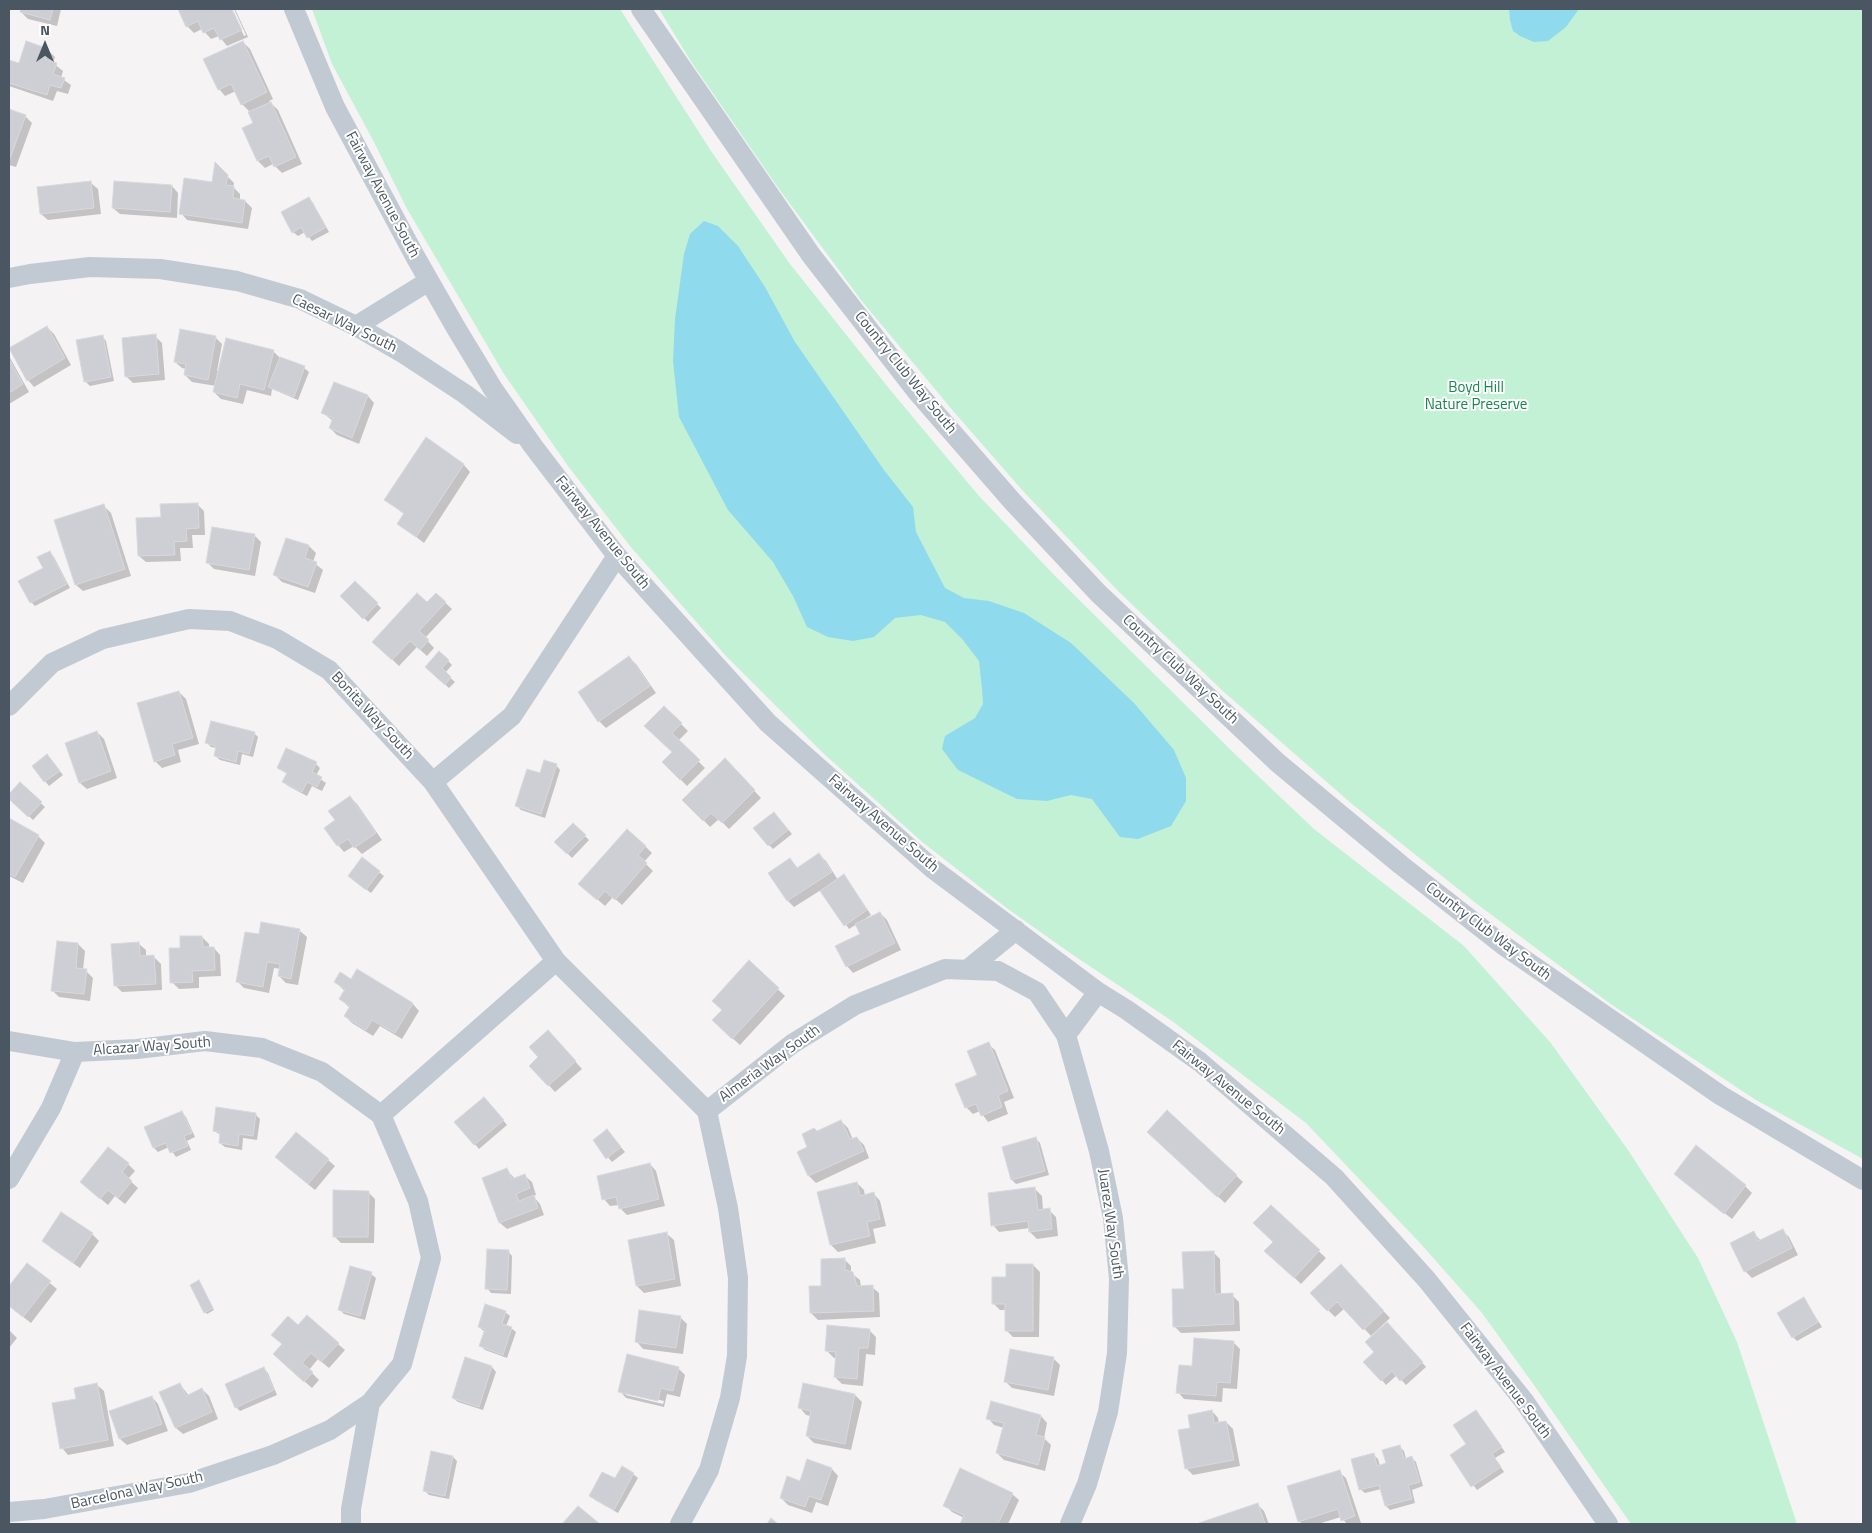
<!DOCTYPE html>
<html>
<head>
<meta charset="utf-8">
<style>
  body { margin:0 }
  #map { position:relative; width:1872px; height:1533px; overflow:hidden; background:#f5f3f3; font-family:"Titillium Web",sans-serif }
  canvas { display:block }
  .frame { position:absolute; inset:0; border:10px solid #4a5661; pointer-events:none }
  .north { position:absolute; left:20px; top:20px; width:50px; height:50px; -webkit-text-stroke:4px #fff; paint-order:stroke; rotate:0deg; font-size:14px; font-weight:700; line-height:20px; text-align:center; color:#4a5661 }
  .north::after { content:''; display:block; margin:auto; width:18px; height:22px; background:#4a5661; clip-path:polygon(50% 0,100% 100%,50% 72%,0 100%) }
</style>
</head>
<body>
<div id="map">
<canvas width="1872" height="1533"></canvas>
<div class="frame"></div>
<div class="north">N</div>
</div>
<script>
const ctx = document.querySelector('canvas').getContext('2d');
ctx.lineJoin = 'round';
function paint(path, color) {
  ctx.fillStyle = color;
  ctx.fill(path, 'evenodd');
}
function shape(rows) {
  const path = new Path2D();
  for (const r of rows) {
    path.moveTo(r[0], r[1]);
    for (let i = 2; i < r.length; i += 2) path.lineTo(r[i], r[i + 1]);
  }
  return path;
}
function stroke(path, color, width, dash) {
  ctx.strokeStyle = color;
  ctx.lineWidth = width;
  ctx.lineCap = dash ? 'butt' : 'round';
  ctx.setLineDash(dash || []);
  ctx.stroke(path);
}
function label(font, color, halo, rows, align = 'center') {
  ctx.font = font + ' "Titillium Web",sans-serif';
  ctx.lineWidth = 4;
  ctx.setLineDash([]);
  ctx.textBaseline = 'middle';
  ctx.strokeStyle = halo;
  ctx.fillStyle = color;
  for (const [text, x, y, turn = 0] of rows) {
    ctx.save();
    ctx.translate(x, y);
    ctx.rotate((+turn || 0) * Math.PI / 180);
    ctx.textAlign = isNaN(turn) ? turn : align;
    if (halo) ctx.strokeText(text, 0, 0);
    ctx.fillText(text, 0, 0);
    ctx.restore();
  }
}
const green = shape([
  [312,9,620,9,711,151,790,264,891,391,979,496,1057,578,1237,756,1314,829,1464,946,1550,1042,1628,1150,1698,1258,1737,1342,1797,1524,1631,1524,1534,1385,1482,1313,1420,1243,1306,1123,1172,1021,1073,955,1008,909,921,841,823,753,726,656,630,546,568,466,504,374,406,207,374,142,332,64],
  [659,9,1863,9,1863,1159,1756,1100,1612,1005,1477,904,1352,804,1224,692,1119,592,1023,491,954,412,861,300,779,189,692,63]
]);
const water = shape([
  [1509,9,1579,9,1566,27,1548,41,1534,42,1520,36,1513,31,1510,20],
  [704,221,718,226,738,246,765,287,795,342,884,470,913,507,916,532,945,588,964,598,989,601,1024,613,1071,643,1134,703,1174,750,1186,778,1186,801,1171,826,1138,839,1120,837,1092,799,1071,795,1047,801,1017,799,958,770,942,749,945,736,975,718,983,704,982,689,979,661,963,640,945,622,921,615,895,618,874,637,853,641,828,637,807,627,793,596,773,562,728,510,679,417,673,361,675,319,684,254,690,234]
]);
const shadow = shape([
  [22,9,61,9,57,26,28,19,21,12],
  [180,9,231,9,244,36,246,35,234,9,235,9,248,37,227,46,219,36,211,39,202,29,194,33,187,26],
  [243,42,250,49,273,99,269,101,278,110,302,164,282,173,273,164,265,168,258,161,244,129,255,124,249,111,242,104,236,91,225,96,219,89],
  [48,50,55,57,53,63,63,71,61,78,71,85,68,94,57,91,53,101,9,86,9,61,20,65],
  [9,110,25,116,32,123,16,167,9,165],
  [216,165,234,183,233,187,240,194,240,200,245,201,252,208,248,229,187,220,181,213,213,183],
  [91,183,98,189,101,214,48,220,41,214],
  [172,186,178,193,177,218,120,214,113,208],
  [309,198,313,203,329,232,312,241,305,232,298,236,293,232],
  [47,327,54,334,71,365,34,387,28,380],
  [102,336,106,341,114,381,90,386,85,381],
  [155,336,162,343,165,380,133,383,126,376],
  [215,337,222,344,217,371,273,351,280,358,304,368,309,372,298,400,272,389,271,396,247,390,243,404,221,399,214,392,216,386,192,382,185,375,186,369,182,368,175,362],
  [9,356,29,392,9,404],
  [335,383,368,396,374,403,359,444,337,435,330,428,333,421,323,413],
  [426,439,464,465,470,472,424,543,399,524,405,515,386,500],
  [197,504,204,511,205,535,192,535,193,548,180,548,181,561,146,562,139,556,162,518],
  [104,506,111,513,131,576,83,591,76,585],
  [254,535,261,542,255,576,214,569,207,562],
  [287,539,309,546,316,553,313,562,323,570,315,593,282,582,275,575],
  [49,553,54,557,70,588,35,606,31,602],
  [355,583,381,608,368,622,342,596],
  [436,594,452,609,425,638,434,648,427,656,417,647,399,666,374,642,427,604],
  [629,658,636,664,656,693,606,728,599,721],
  [448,661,452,665,445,673,455,682,449,688,430,671],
  [179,692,186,699,199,744,178,750,181,762,162,768,155,761],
  [664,707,688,731,678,741,705,768,687,786,663,762,673,752],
  [97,732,104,739,117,778,87,789,80,783],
  [254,733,258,737,253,757,242,754,240,765,220,760,215,756,217,748,211,747,207,743],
  [51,760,63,775,49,786,33,766],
  [725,760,761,798,729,829,719,819,710,827,684,800],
  [316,764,320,768,316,776,326,783,322,791,312,786,307,796,288,786,284,782,287,774,278,767],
  [556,765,560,770,545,818,521,810,517,806,541,774],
  [20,784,45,807,33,820,9,797],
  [350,797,357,804,382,840,362,854,354,846,344,852,338,845,337,820],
  [778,817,792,834,773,849,769,845],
  [9,820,38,836,45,843,23,883,9,876],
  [573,825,589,840,572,858,556,842],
  [645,846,652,853,644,862,653,871,622,905,613,897,605,906,587,890],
  [819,855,826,861,838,880,848,880,871,915,866,918,867,920,880,913,887,920,901,950,853,973,847,966,862,935,857,924,849,929,821,890,794,907,788,901,790,860,798,868],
  [362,859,384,876,371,893,354,880],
  [262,924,300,931,307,937,298,985,286,983,279,976,281,969,274,968,269,993,244,988,237,981,260,936],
  [202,937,209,944,209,948,214,948,220,955,221,976,199,977,199,988,179,989,172,982,181,949],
  [78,944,85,951,83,970,86,971,93,978,90,1001,59,997,52,990],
  [139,944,146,950,146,957,154,957,161,964,162,990,122,992,115,985],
  [749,962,785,996,740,1045,720,1027,723,1010],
  [358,971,413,1004,419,1011,402,1039,380,1026,373,1036,352,1023,345,1016,350,1008,340,999,345,991,335,982,351,980],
  [555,1039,582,1069,555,1092,531,1066],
  [988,1044,995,1050,1014,1098,1004,1102,1008,1114,988,1122,980,1111,973,1114,966,1107],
  [488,1102,507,1125,479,1149,456,1122],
  [182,1112,186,1117,195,1137,187,1141,191,1150,176,1157,169,1147,158,1152,154,1148,146,1128],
  [1167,1112,1243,1182,1225,1203,1155,1139],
  [255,1114,260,1119,257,1140,243,1138,242,1150,225,1147,220,1143,221,1135,214,1131],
  [841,1121,848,1128,853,1140,857,1138,864,1145,869,1158,816,1183,809,1176,799,1153,809,1148,817,1132],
  [611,1135,625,1152,612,1162,594,1141],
  [1036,1139,1040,1143,1049,1175,1016,1184,1012,1180],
  [328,1160,335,1166,315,1190,283,1164],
  [128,1164,135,1171,128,1179,138,1188,125,1204,115,1196,108,1205,81,1182],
  [650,1164,656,1171,665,1206,627,1215,620,1208,619,1205,610,1206,604,1199],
  [507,1170,515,1179,525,1176,532,1182,536,1195,533,1196,540,1204,544,1215,507,1229,500,1223,483,1179],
  [1683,1180,1745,1186,1752,1193,1732,1219],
  [857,1183,864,1190,865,1196,874,1194,880,1201,886,1226,873,1229,876,1243,838,1252,831,1245,819,1193],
  [1035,1189,1042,1196,1043,1210,1049,1210,1056,1217,1058,1236,1037,1239,1030,1232,1030,1228,999,1232,993,1225],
  [368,1192,375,1199,374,1243,341,1243,334,1236],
  [1271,1207,1326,1258,1301,1284,1273,1257,1275,1242],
  [1782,1230,1789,1237,1798,1255,1752,1278,1745,1271,1753,1232,1761,1241],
  [92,1234,99,1241,80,1268,51,1248,44,1241],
  [667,1234,674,1240,681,1286,644,1293,637,1286],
  [508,1251,512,1256,511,1294,491,1293,487,1288],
  [1213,1252,1220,1259,1221,1295,1232,1295,1239,1302,1240,1331,1181,1333,1174,1326,1185,1290],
  [844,1259,851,1266,851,1273,860,1280,861,1287,872,1287,879,1293,880,1317,818,1320,811,1313,823,1287],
  [27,1264,57,1289,31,1323,9,1306,9,1289],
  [1033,1265,1040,1272,1039,1337,1013,1337,1006,1330,1006,1310,1000,1310,993,1303,1007,1278],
  [1347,1273,1390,1318,1371,1336,1345,1308,1335,1317,1311,1293],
  [371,1274,376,1278,365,1320,344,1314,340,1310],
  [200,1283,214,1310,207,1314,205,1312],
  [1804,1299,1822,1327,1797,1341,1793,1337],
  [505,1312,510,1316,506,1326,511,1328,516,1332,507,1358,485,1350,481,1346,485,1332,479,1327],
  [680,1317,687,1324,683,1354,643,1349,637,1342],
  [299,1327,338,1344,345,1350,329,1368,318,1359,309,1370,319,1380,312,1388,281,1361],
  [1392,1328,1426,1367,1406,1385,1397,1375,1386,1385,1382,1380,1376,1352],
  [9,1330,17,1338,9,1348],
  [869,1330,876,1337,875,1355,866,1354,863,1386,842,1384,835,1377,837,1358,834,1358,827,1351],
  [1233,1342,1240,1349,1237,1389,1223,1388,1222,1402,1184,1399,1178,1392,1193,1367],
  [1053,1358,1060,1365,1054,1396,1012,1388,1006,1382],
  [492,1367,496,1372,483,1410,458,1402,453,1398],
  [678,1368,685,1375,680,1397,667,1394,664,1407,626,1398,620,1391],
  [626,1392,664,1401,663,1404,626,1395],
  [264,1369,268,1373,277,1395,240,1411,236,1407],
  [180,1384,189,1396,202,1389,209,1396,218,1419,183,1434,176,1428,161,1393],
  [97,1385,104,1391,114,1446,68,1455,62,1448,77,1400],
  [855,1395,862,1402,851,1450,814,1443,807,1436,811,1416,806,1415,800,1408],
  [152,1397,158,1404,168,1431,127,1445,120,1439,111,1411],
  [1212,1411,1218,1418,1219,1424,1226,1422,1233,1429,1240,1466,1193,1475,1186,1468,1191,1429],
  [1476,1411,1505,1452,1495,1458,1504,1472,1477,1490,1451,1455,1468,1444],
  [1041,1416,1047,1423,1044,1438,1051,1445,1045,1471,1004,1460,997,1453,1004,1428,994,1425,988,1418],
  [1400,1447,1404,1451,1406,1459,1412,1458,1416,1462,1423,1486,1412,1490,1415,1503,1390,1510,1386,1506,1381,1489,1365,1493,1360,1489,1373,1454,1378,1459,1380,1466,1387,1464],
  [453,1457,457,1461,449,1499,429,1495,425,1491],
  [808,1460,832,1469,838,1476,828,1506,816,1502,812,1513,788,1505,781,1498,800,1482],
  [1339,1472,1346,1478,1361,1523,1347,1524,1341,1517,1318,1524,1302,1524,1299,1521],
  [633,1474,638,1478,618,1513,595,1500,591,1496,615,1480],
  [1012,1494,1019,1500,1008,1524,962,1524,964,1518,952,1512,945,1505],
  [1257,1504,1264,1511,1269,1524,1200,1524]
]);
const building = shape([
  [21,9,53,9,50,20,20,12,21,9],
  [178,9,232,9,242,30,220,40,214,28,203,33,198,21,186,27,178,9],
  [26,41,49,49,45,59,57,63,53,74,65,78,61,88,50,85,47,95,9,83,9,60,19,63,26,41],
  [243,41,267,92,241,105,231,84,218,90,203,59,243,41],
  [271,102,296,157,274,167,269,156,257,161,242,128,253,123,248,112,271,102],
  [9,109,26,115,9,161,9,109],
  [215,162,228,175,226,185,234,186,233,198,245,200,242,223,179,214,184,178,212,182,215,162],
  [91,181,94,208,40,214,37,187,91,181],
  [114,181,172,185,170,212,112,208,114,181],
  [309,197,326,227,307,238,301,227,292,233,281,212,309,197],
  [47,326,65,358,27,381,9,348,47,326],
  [180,329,216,336,208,380,184,375,186,364,174,362,180,329],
  [156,334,159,374,125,377,122,338,156,334],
  [103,335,111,377,84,382,76,340,103,335],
  [226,338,274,350,264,390,240,384,237,398,213,392,226,338],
  [280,357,305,366,294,397,268,387,280,357],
  [9,359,23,384,9,393,9,359],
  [334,382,368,395,352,438,329,428,333,418,321,413,334,382],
  [426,437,464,464,416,537,397,524,404,513,384,500,426,437],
  [198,503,199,528,186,529,187,541,174,542,175,555,138,556,136,518,161,517,160,504,198,503],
  [104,504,125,569,75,585,54,520,104,504],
  [212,527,255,534,249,570,206,563,212,527],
  [286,538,309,545,305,558,317,562,308,587,273,575,286,538],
  [50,551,67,584,30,603,18,581,43,568,37,557,50,551],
  [355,581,378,603,363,619,340,596,355,581],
  [417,593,427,602,436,593,446,602,419,631,429,640,420,650,410,641,392,660,372,642,417,593],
  [439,651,449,660,442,668,451,677,445,685,425,667,439,651],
  [629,656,650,686,598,722,578,692,629,656],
  [179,691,193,738,172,744,175,755,154,762,137,703,179,691],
  [664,706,682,723,672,733,700,760,680,780,662,762,672,752,644,726,664,706],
  [211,721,255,732,249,754,238,751,236,762,214,756,216,746,205,743,211,721],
  [97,731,111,771,79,783,65,743,97,731],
  [286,748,317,762,312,772,322,777,317,787,307,782,302,792,282,782,287,773,277,768,286,748],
  [47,754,60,771,44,782,32,766,47,754],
  [725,758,755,790,722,823,711,813,703,821,682,800,725,758],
  [544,760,557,764,541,814,515,806,527,769,540,773,544,760],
  [20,782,42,802,28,817,9,799,9,794,20,782],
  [350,796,376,833,354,848,348,839,337,846,324,828,335,820,328,811,350,796],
  [774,812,788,830,768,846,753,828,774,812],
  [9,818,39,835,15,877,9,874,9,818],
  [573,823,586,835,567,854,554,842,573,823],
  [627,829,646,846,638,855,647,863,615,900,605,891,597,900,578,884,627,829],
  [819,853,832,872,787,901,768,873,790,858,797,868,819,853],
  [362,857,380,871,366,890,348,876,362,857],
  [844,874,867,910,844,926,820,891,844,874],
  [880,912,895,943,846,967,835,946,860,934,855,924,880,912],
  [261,922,300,929,291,979,278,976,280,964,267,962,263,987,236,982,245,932,259,934,261,922],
  [180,936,202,936,203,947,214,947,215,970,192,971,193,982,170,983,169,948,180,948,180,936],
  [57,941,78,943,76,968,87,969,84,994,51,991,57,941],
  [139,942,140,956,154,955,156,984,114,986,111,944,139,942],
  [749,960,779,988,732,1039,712,1020,722,1010,712,1001,749,960],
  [357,969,413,1003,395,1033,372,1020,366,1030,344,1016,350,1006,339,999,345,989,334,982,340,972,351,979,357,969],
  [548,1030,576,1061,548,1086,529,1066,538,1057,529,1047,548,1030],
  [989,1042,1008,1091,998,1095,1002,1107,981,1116,976,1104,965,1108,955,1084,977,1075,967,1051,989,1042],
  [484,1097,504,1120,474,1145,454,1122,484,1097],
  [216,1107,256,1113,253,1136,239,1134,238,1146,219,1143,220,1132,213,1131,216,1107],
  [1167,1110,1237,1175,1217,1197,1147,1132,1167,1110],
  [182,1111,192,1133,184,1136,188,1146,170,1153,166,1143,153,1148,144,1127,182,1111],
  [841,1120,850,1139,857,1137,864,1151,808,1176,797,1152,807,1147,802,1134,814,1128,817,1131,841,1120],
  [607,1129,621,1147,606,1159,593,1140,607,1129],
  [296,1132,329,1159,308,1184,275,1157,296,1132],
  [1036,1137,1045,1171,1011,1180,1002,1147,1036,1137],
  [1696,1145,1746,1185,1724,1214,1674,1174,1696,1145],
  [108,1147,129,1163,122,1172,132,1181,118,1198,108,1190,100,1199,80,1182,108,1147],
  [650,1163,659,1199,619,1209,616,1197,602,1200,597,1176,650,1163],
  [507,1168,512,1179,525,1174,530,1188,516,1194,519,1201,534,1195,538,1208,499,1223,482,1178,507,1168],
  [857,1182,860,1196,874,1192,880,1219,867,1222,870,1236,830,1245,817,1192,857,1182],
  [1035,1187,1038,1210,1050,1208,1052,1229,1029,1232,1028,1221,991,1226,988,1193,1035,1187],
  [333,1190,369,1191,368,1237,333,1237,333,1190],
  [1271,1205,1320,1250,1294,1278,1264,1251,1273,1242,1253,1223,1271,1205],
  [61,1212,93,1233,73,1263,42,1241,61,1212],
  [1783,1229,1792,1248,1744,1272,1730,1243,1754,1231,1758,1241,1783,1229],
  [667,1232,675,1279,636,1286,628,1240,667,1232],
  [487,1249,509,1250,507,1290,485,1289,487,1249],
  [1214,1251,1215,1294,1233,1293,1234,1324,1173,1327,1172,1289,1184,1289,1182,1252,1214,1251],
  [845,1258,845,1270,853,1272,857,1286,873,1285,874,1311,810,1313,809,1286,821,1286,821,1259,845,1258],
  [27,1263,51,1281,23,1317,9,1306,9,1286,27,1263],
  [1006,1264,1033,1264,1033,1331,1005,1331,1005,1304,992,1304,992,1277,1006,1277,1006,1264],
  [1341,1264,1384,1311,1363,1330,1337,1302,1327,1311,1310,1293,1341,1264],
  [350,1266,372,1272,360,1316,338,1310,350,1266],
  [199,1280,213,1308,204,1313,190,1285,199,1280],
  [1804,1297,1818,1322,1792,1338,1777,1313,1804,1297],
  [485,1304,506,1311,502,1324,512,1327,503,1355,479,1346,485,1329,478,1327,485,1304],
  [639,1310,681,1316,676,1348,635,1342,639,1310],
  [307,1315,339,1343,321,1362,311,1353,302,1363,313,1372,304,1382,273,1354,282,1344,271,1335,288,1316,298,1325,307,1315],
  [1387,1322,1423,1362,1400,1381,1392,1371,1381,1381,1363,1362,1374,1352,1365,1342,1387,1322],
  [827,1325,870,1329,868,1348,859,1348,857,1379,834,1377,836,1352,825,1351,827,1325],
  [1194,1338,1234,1341,1230,1383,1217,1382,1216,1396,1176,1393,1179,1365,1192,1366,1194,1338],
  [1010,1349,1054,1357,1048,1390,1004,1382,1010,1349],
  [627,1354,679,1367,673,1391,661,1388,658,1401,618,1392,627,1354],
  [465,1357,492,1366,479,1407,452,1398,465,1357],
  [264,1367,274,1390,235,1408,225,1384,264,1367],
  [97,1383,108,1440,60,1449,52,1403,76,1399,74,1388,97,1383],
  [180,1383,186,1396,202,1388,212,1412,175,1428,159,1392,180,1383],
  [803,1383,855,1394,845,1444,806,1436,811,1411,798,1408,803,1383],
  [152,1396,162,1424,119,1439,109,1411,152,1396],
  [991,1401,1041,1415,1036,1435,1045,1437,1038,1465,996,1453,1004,1423,986,1419,991,1401],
  [1212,1410,1214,1423,1226,1421,1234,1460,1185,1469,1178,1430,1190,1428,1188,1415,1212,1410],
  [1476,1410,1502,1447,1492,1454,1501,1467,1471,1487,1450,1455,1466,1444,1453,1425,1476,1410],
  [1400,1445,1404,1459,1412,1456,1420,1482,1408,1485,1412,1499,1385,1506,1379,1485,1359,1490,1351,1459,1374,1453,1377,1466,1386,1463,1382,1450,1400,1445],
  [431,1451,453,1456,445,1496,423,1491,431,1451],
  [807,1459,832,1468,821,1500,809,1496,805,1507,780,1498,787,1476,800,1481,807,1459],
  [622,1466,634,1473,614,1510,589,1496,602,1472,615,1478,622,1466],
  [960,1468,1013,1493,998,1524,960,1524,964,1515,943,1506,960,1468],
  [1340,1470,1355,1516,1341,1521,1338,1509,1298,1522,1287,1486,1340,1470],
  [1258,1503,1265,1524,1199,1524,1199,1523,1258,1503],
  [578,1506,600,1524,562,1524,578,1506],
  [771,1518,778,1524,767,1524,771,1518]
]);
const minor = shape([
  [294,9,335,107,416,258,456,328,493,389,533,446,617,556,768,723,933,869,1098,992,1127,1010,1200,1062,1334,1177,1427,1280,1524,1401,1608,1524],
  [641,9,811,255,918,393,1012,501,1098,593,1278,763,1401,865,1503,945,1720,1095,1863,1180],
  [9,278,30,274,90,267,160,269,237,281,300,299,356,326,401,352,465,394,517,434],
  [356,326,429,281],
  [9,706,52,663,103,639,189,619,230,621,277,639,329,670,433,782,556,961,707,1111,728,1208,738,1278,737,1356,730,1398,709,1470,680,1524],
  [433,782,512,716,617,556],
  [967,970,1016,930],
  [9,1041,75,1052,137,1049,205,1041,262,1048,322,1072,381,1115,418,1201,431,1258,402,1364,370,1403,351,1509,351,1524],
  [707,1111,792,1044,855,1005,945,969,998,971,1037,992,1066,1035],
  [381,1115,556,961],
  [9,1179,51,1108,75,1052],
  [9,1512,44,1509,189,1483,273,1455,330,1430,370,1403],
  [1070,1524,1087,1484,1108,1412,1117,1353,1119,1279,1113,1218,1099,1151,1066,1035,1098,992]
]);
const streetNames = [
  ["Fairway Avenue South",382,195,62],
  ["Caesar Way South",344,324,26],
  ["Country Club Way South",905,373,51],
  ["Fairway Avenue South",602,533,51],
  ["Country Club Way South",1180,670,43],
  ["Bonita Way South",372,716,47],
  ["Fairway Avenue South",883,824,41],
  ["Country Club Way South",1488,932,37],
  ["Alcazar Way South",152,1047,-4],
  ["Almeria Way South",770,1064,-36],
  ["Fairway Avenue South",1228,1088,39],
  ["Juarez Way South",1110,1224,82],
  ["Fairway Avenue South",1505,1381,53],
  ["Barcelona Way South",137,1491,-12]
];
const parkNames = [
  ["Boyd Hill",1476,388],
  ["Nature Preserve",1476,405]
];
paint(green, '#c3f1d5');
paint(water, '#90daee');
paint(shadow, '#0003');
paint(building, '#cdcfd5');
stroke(building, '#d7d9de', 1);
stroke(minor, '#c1cad2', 20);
label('15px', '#4a5661', '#fff', streetNames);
label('15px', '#17864f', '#fff', parkNames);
</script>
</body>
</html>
